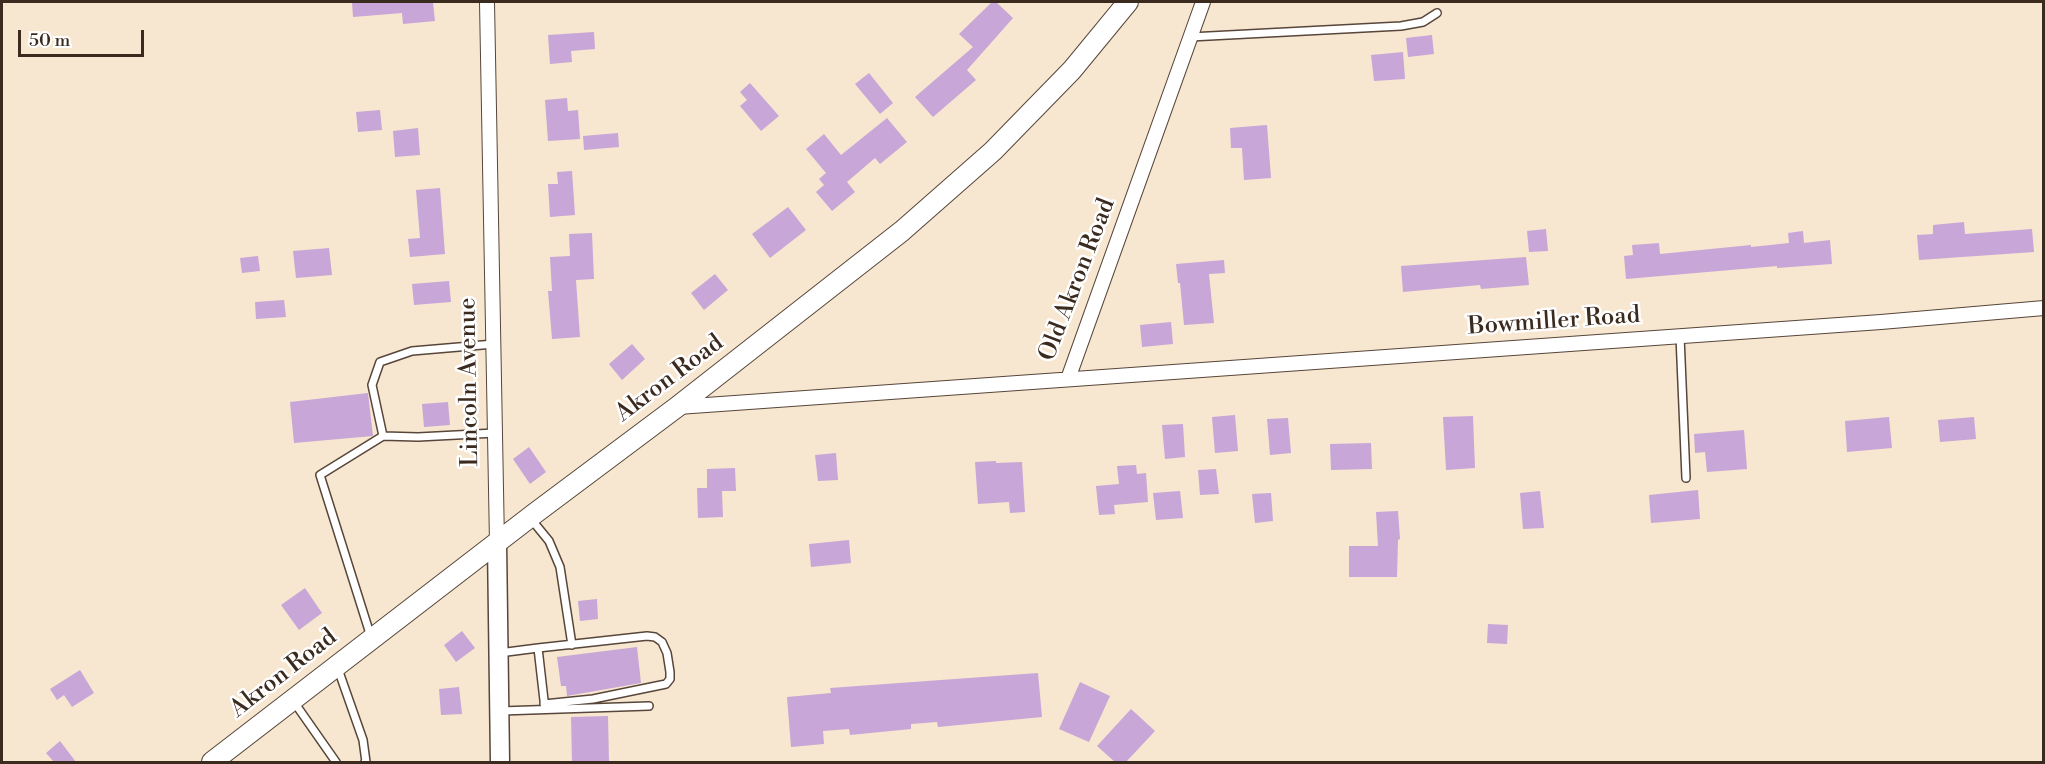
<!DOCTYPE html>
<html>
<head>
<meta charset="utf-8">
<style>
  body { margin:0 }
  #map { position:relative; width:2045px; height:764px; overflow:hidden; background:#f7e6d0; font-family:"Libre Bodoni",serif }
  canvas { display:block }
  .frame { position:absolute; inset:0; border:3px solid #3b2a1e; pointer-events:none }
  .scale { position:absolute; left:18px; top:30px; width:126px; height:27px; box-sizing:border-box; border:3px solid #3b2a1e; border-top:0; padding-left:8px; font-size:18px; line-height:21px; white-space:nowrap; color:#3b2a1e; -webkit-text-stroke:4px #fff; paint-order:stroke }
</style>
</head>
<body>
<div id="map">
<canvas width="2045" height="764"></canvas>
<div class="frame"></div>
<div class="scale">50 m</div>
</div>
<script>
const ctx = document.querySelector('canvas').getContext('2d');
ctx.lineJoin = 'round';
function paint(path, color) {
  ctx.fillStyle = color;
  ctx.fill(path, 'evenodd');
}
function shape(rows) {
  const path = new Path2D();
  for (const r of rows) {
    path.moveTo(r[0], r[1]);
    for (let i = 2; i < r.length; i += 2) path.lineTo(r[i], r[i + 1]);
  }
  return path;
}
function stroke(path, color, width, dash) {
  ctx.strokeStyle = color;
  ctx.lineWidth = width;
  ctx.lineCap = dash ? 'butt' : 'round';
  ctx.setLineDash(dash || []);
  ctx.stroke(path);
}
function label(font, color, halo, rows, align = 'center') {
  ctx.font = font + ' "Libre Bodoni",serif';
  ctx.lineWidth = 5;
  ctx.setLineDash([]);
  ctx.textBaseline = 'middle';
  ctx.strokeStyle = halo;
  ctx.fillStyle = color;
  for (const [text, x, y, turn = 0] of rows) {
    ctx.save();
    ctx.translate(x, y);
    ctx.rotate((+turn || 0) * Math.PI / 180);
    ctx.textAlign = isNaN(turn) ? turn : align;
    if (halo) ctx.strokeText(text, 0, 0);
    ctx.fillText(text, 0, 0);
    ctx.restore();
  }
}
const building = shape([
  [352,2,433,2,435,21,403,24,402,13,353,17],
  [992,2,996,2,1013,18,967,70,976,80,933,117,915,97,973,47,959,34],
  [594,32,595,49,571,51,572,62,550,64,548,35],
  [1432,35,1434,54,1408,57,1406,38],
  [1403,52,1405,79,1374,81,1371,55],
  [869,73,893,103,880,114,855,84],
  [750,83,779,116,761,131,740,106,747,100,740,92],
  [567,98,568,111,578,110,580,139,548,141,545,100],
  [380,110,382,130,358,132,356,112],
  [887,118,907,142,880,164,875,158,847,182,855,192,832,211,816,192,824,185,819,179,826,173,806,149,824,134,841,155],
  [1267,125,1271,178,1244,180,1242,148,1231,148,1230,128],
  [418,128,420,155,395,157,393,131],
  [618,133,619,147,584,150,583,136],
  [572,171,575,215,550,217,548,184,558,184,557,172],
  [440,188,445,254,410,257,408,239,420,238,416,190],
  [788,207,806,230,770,258,752,234],
  [1964,222,1965,234,2032,229,2034,252,1919,260,1917,235,1933,234,1933,225],
  [1546,229,1548,251,1529,252,1527,231],
  [1803,231,1804,243,1830,240,1832,264,1777,268,1777,266,1626,279,1624,256,1633,255,1632,245,1659,243,1660,254,1751,245,1751,247,1789,243,1788,233],
  [592,233,594,279,576,280,580,337,552,339,548,291,552,291,550,257,570,256,569,234],
  [329,248,332,275,296,278,293,251],
  [258,256,260,271,242,273,240,258],
  [1526,257,1529,285,1481,289,1480,285,1403,292,1401,266],
  [1224,260,1225,273,1209,274,1214,323,1184,325,1180,283,1178,283,1176,264],
  [715,274,728,290,704,310,691,293],
  [449,281,451,302,414,305,412,284],
  [284,300,286,317,256,319,255,302],
  [1171,322,1173,344,1142,347,1140,325],
  [632,344,645,359,622,380,609,364],
  [368,393,373,436,294,443,290,402],
  [448,402,450,425,424,427,422,404],
  [1235,415,1238,451,1215,453,1212,417],
  [1473,416,1475,468,1446,470,1443,417],
  [1889,417,1892,448,1847,452,1845,421],
  [1974,417,1976,439,1940,442,1938,420],
  [1288,418,1291,453,1270,455,1267,419],
  [1183,424,1185,457,1165,459,1162,425],
  [1744,430,1747,469,1707,472,1705,452,1695,453,1694,434],
  [1371,443,1372,469,1331,470,1330,444],
  [529,447,546,472,530,484,513,459],
  [836,453,838,480,818,481,815,455],
  [996,461,996,463,1022,462,1025,512,1010,513,1009,502,978,504,975,462],
  [1136,465,1137,474,1146,473,1148,502,1114,505,1115,514,1099,515,1096,486,1119,484,1117,466],
  [735,468,736,491,722,491,723,517,698,518,697,488,707,488,707,469],
  [1216,469,1219,494,1200,495,1198,470],
  [1698,490,1700,519,1651,523,1649,495],
  [1180,491,1183,518,1156,520,1153,493],
  [1540,491,1544,528,1523,529,1520,493],
  [1271,493,1273,521,1255,523,1252,494],
  [1398,511,1400,539,1398,540,1397,577,1349,577,1349,546,1378,546,1376,512],
  [849,540,851,563,811,567,809,544],
  [305,588,322,613,299,630,281,605],
  [597,599,598,619,580,621,578,601],
  [1488,624,1508,625,1507,644,1487,643],
  [462,631,475,648,456,662,444,645],
  [637,647,641,683,567,696,566,686,561,686,557,657],
  [80,670,94,693,72,707,64,695,57,700,50,689],
  [1038,673,1042,717,938,727,937,722,911,724,911,729,850,735,849,729,823,731,824,744,791,747,787,697,831,693,830,688],
  [1080,682,1110,696,1089,742,1059,729],
  [459,687,462,714,441,715,439,689],
  [1131,709,1155,731,1126,762,1115,762,1097,746],
  [608,716,609,762,572,762,571,717],
  [60,741,76,762,54,762,46,753]
]);
const service = shape([
  [1190,37,1401,26,1423,22,1437,13],
  [1680,336,1686,478],
  [383,436,418,437,495,433],
  [531,519,549,541,560,567,572,645],
  [371,637,320,475,383,436,372,385,380,362,412,351,494,344],
  [499,653,538,648],
  [338,669,363,740,366,762,365,762],
  [294,702,336,762],
  [544,704,593,699,666,684,670,679,670,672,667,653,662,642,655,637,647,636,538,648,545,709],
  [501,711,649,706]
]);
const minor = shape([
  [487,2,497,543],
  [1068,379,1203,2],
  [678,407,1881,322,2044,308]
]);
const tertiary = shape([
  [497,543,500,762]
]);
const secondary = shape([
  [212,762,534,514,677,407,902,231,993,151,1072,70,1128,2]
]);
const streetNames = [
  ["Old Akron Road",1078,280,-69],
  ["Bowmiller Road",1554,322,-4],
  ["Akron Road",670,379,-37],
  ["Lincoln Avenue",470,382,-91],
  ["Akron Road",284,674,-38]
];
paint(building, '#c8a6d7');
stroke(service, '#574639', 10);
stroke(minor, '#574639', 16);
stroke(tertiary, '#574639', 21);
stroke(secondary, '#574639', 22);
stroke(service, '#fff', 7);
stroke(minor, '#fff', 14);
stroke(tertiary, '#fff', 18);
stroke(secondary, '#fff', 20);
label('24px', '#3b2a1e', '#fff', streetNames);
</script>
</body>
</html>
